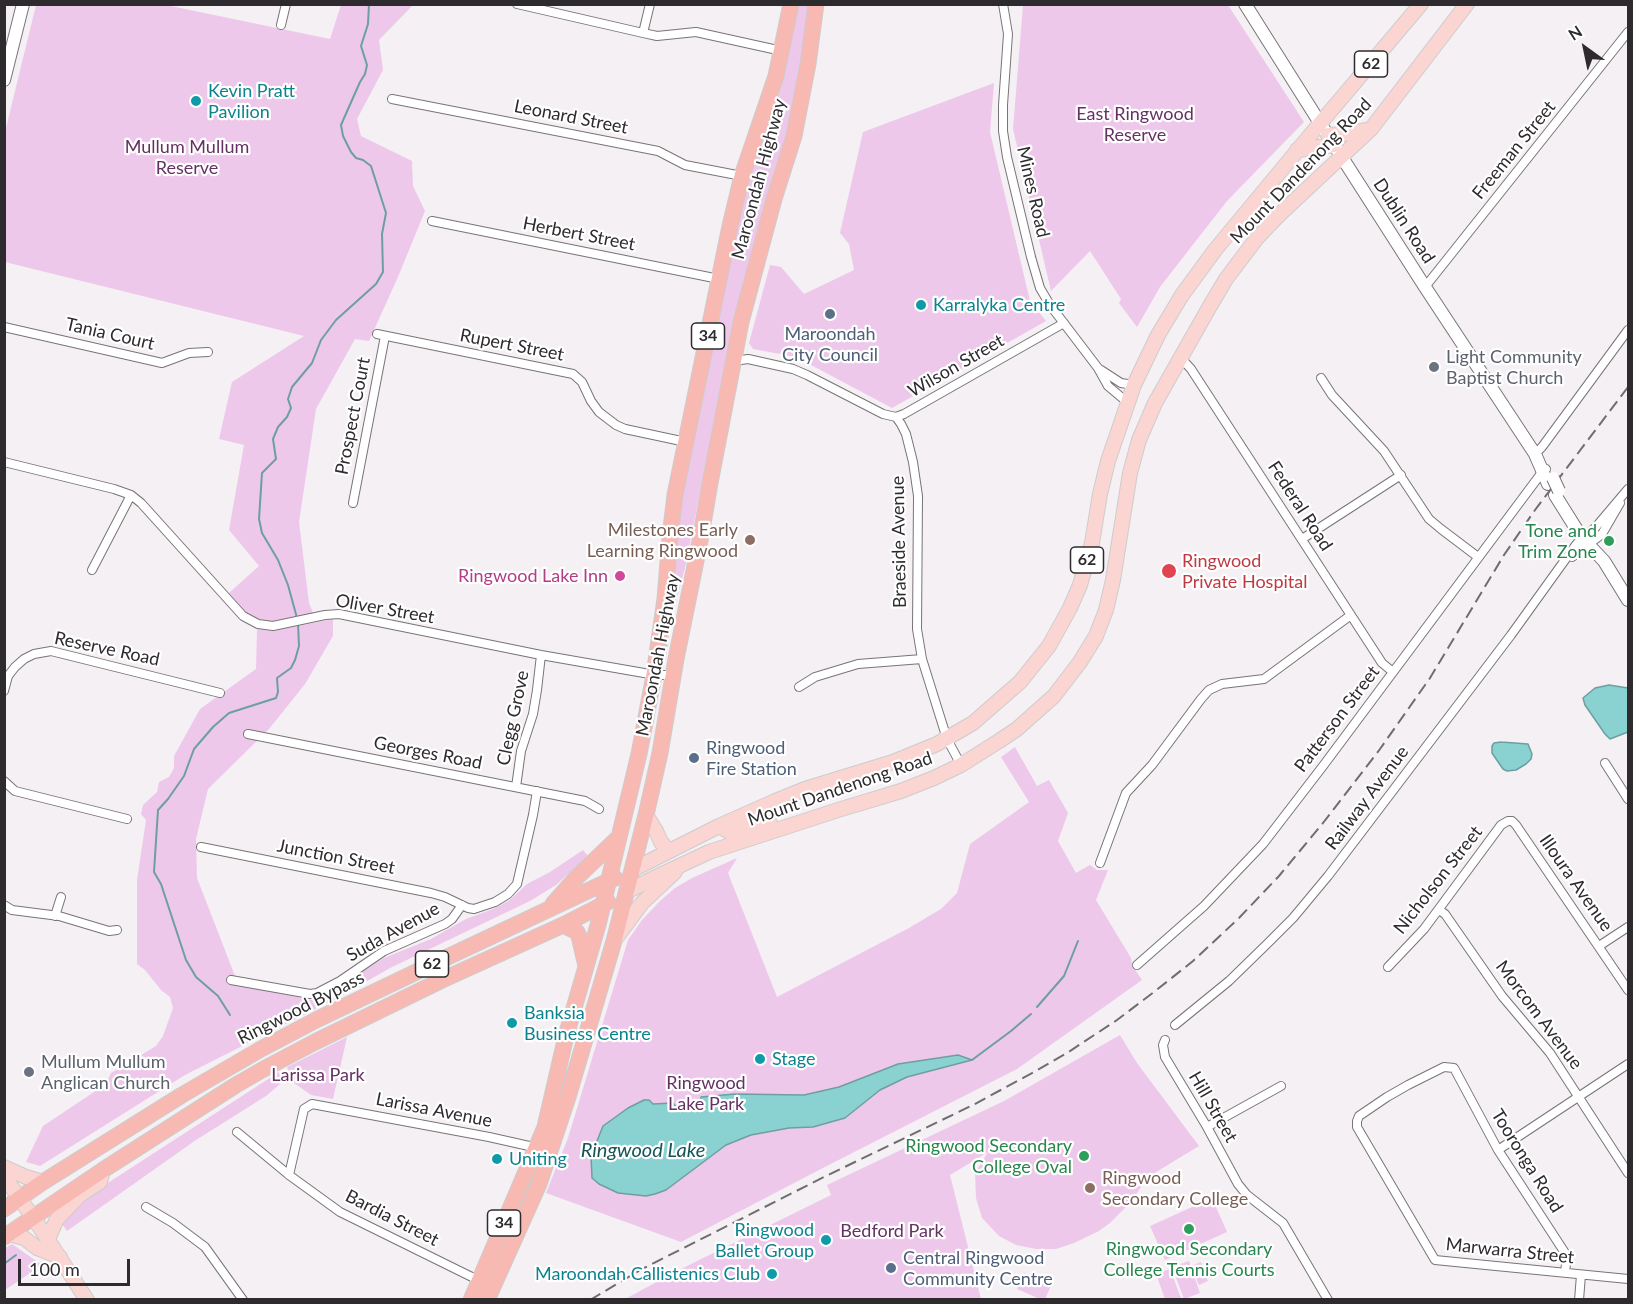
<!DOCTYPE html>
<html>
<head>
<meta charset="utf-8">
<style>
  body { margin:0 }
  #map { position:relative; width:1633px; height:1304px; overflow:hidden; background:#f4f0f4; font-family:Lato,sans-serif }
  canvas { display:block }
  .frame { position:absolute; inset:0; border:6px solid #2d2b2d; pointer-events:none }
  .north { position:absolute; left:1555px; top:18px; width:60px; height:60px; -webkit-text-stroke:4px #fff; paint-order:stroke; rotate:327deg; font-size:16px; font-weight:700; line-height:24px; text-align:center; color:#2d2b2d }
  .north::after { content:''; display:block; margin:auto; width:21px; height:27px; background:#2d2b2d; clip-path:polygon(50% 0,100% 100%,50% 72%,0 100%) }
  .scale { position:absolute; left:18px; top:1259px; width:112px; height:27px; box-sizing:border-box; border:3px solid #2d2b2d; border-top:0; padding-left:8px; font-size:18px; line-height:21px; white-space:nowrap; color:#2d2b2d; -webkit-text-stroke:4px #fff; paint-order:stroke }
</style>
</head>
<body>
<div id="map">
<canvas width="1633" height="1304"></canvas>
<div class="frame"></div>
<div class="north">N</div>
<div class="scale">100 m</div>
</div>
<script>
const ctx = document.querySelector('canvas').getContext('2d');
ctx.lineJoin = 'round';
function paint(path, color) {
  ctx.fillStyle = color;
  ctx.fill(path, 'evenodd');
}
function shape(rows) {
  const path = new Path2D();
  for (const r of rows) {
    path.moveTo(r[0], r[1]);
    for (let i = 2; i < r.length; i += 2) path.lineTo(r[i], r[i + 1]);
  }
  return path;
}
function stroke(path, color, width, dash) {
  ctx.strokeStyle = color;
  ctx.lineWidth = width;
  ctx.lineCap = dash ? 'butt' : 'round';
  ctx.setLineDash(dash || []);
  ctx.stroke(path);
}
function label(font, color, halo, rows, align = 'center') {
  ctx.font = font + ' Lato,sans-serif';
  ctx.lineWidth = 4.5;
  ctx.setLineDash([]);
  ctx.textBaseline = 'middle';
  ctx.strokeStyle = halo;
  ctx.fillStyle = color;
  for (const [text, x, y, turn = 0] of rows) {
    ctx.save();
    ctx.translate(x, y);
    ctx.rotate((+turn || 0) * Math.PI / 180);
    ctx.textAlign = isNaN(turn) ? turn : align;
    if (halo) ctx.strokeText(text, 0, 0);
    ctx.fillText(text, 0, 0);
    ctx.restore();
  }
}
const green = shape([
  [36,5,166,5,330,39,341,5,413,5,379,40,383,70,357,119,361,136,412,161,413,186,425,211,398,277,369,341,355,339,316,409,299,522,309,603,313,613,273,622,257,620,247,614,229,593,259,566,229,530,244,445,219,439,232,382,304,336,5,262,5,132],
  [796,5,811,5,799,75,787,134,727,353,686,564,670,625,666,660,663,660,679,514,738,218],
  [1023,5,1228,5,1304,122,1227,201,1160,287,1137,327,1119,303,1121,299,1090,251,1051,291,1013,129],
  [994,83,990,132,1030,301,1046,321,892,408,796,357,753,349,749,343,770,265,781,267,804,294,854,270,849,244,840,233,863,132],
  [333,619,333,636,305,684,269,729,208,789,196,839,197,878,235,976,234,984,312,1000,347,981,384,958,431,939,466,919,493,909,510,900,527,884,550,872,583,850,588,856,556,885,530,901,390,968,343,995,185,1075,40,1166,26,1162,43,1126,106,1084,111,1073,156,1046,163,1036,173,1008,170,997,161,990,145,970,137,964,137,880,146,820,141,814,143,805,157,792,159,782,169,777,174,768,174,756,200,709,256,669,257,629,273,631],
  [1015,747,1037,786,1049,780,1068,813,1058,841,1076,873,1090,865,1097,870,1108,870,1096,900,1131,958,1132,965,1142,980,1017,1069,819,1170,681,1242,546,1193,568,1138,628,940,642,920,660,901,675,888,692,878,737,858,728,873,777,997,909,928,941,909,957,893,970,844,1029,802,1001,757],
  [1120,1035,1137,1063,1199,1146,1148,1177,1130,1203,1110,1223,1099,1231,1074,1243,1056,1249,1036,1249,1016,1245,999,1236,982,1218,976,1198,975,1173,988,1152,950,1175,981,1299,625,1299,685,1267,831,1195,827,1185,1004,1101],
  [347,1037,333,1099,311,1095,294,1083,287,1067],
  [279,1072,285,1080,266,1096,196,1140,67,1231,62,1224,76,1209,100,1188],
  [1212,1198,1227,1232,1165,1260,1150,1226],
  [12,1244,42,1265,5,1290,5,1248],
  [1189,1261,1191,1266,1201,1262,1208,1281,1199,1285,1191,1267,1200,1293,1184,1299,1172,1267],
  [1170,1269,1181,1298,1176,1299,1165,1299,1156,1274],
  [1024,1273,1051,1286,1045,1299,1040,1299,1017,1289]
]);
const water = shape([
  [1609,685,1628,688,1628,732,1610,739,1605,734,1585,705,1583,698,1595,688,1609,685],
  [1501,742,1528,744,1532,754,1531,759,1526,764,1516,770,1507,771,1503,769,1492,753,1492,746,1494,743,1501,742],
  [958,1055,972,1060,907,1077,880,1090,845,1118,813,1127,789,1128,751,1135,726,1145,666,1190,655,1194,646,1196,618,1193,599,1184,592,1178,591,1156,603,1126,628,1108,644,1100,649,1100,653,1104,673,1103,675,1106,700,1104,701,1097,735,1094,804,1095,839,1087,898,1064,958,1055]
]);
const stream = shape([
  [297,618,288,585,278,560,262,533,259,519,262,473,276,459,273,439,278,427,287,417,291,408,288,399,292,387,312,363,321,340,336,320,376,284,383,272,382,234,386,213,371,166,363,160,356,158,351,152,343,136,341,125,360,82,365,74,367,65,361,46,368,24,369,4],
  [1037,1007,1064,976,1078,941],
  [230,1015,218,996,196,977,186,960,161,884,154,872,158,810,168,799,184,776,194,749,213,727,229,713,276,698,278,692,277,678,291,668,295,660,299,646,298,623],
  [972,1060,1011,1031,1031,1014],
  [4,1264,16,1255]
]);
const street = shape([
  [517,4,643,33,657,36,696,32,782,51],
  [1003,4,1008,34,1003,105,1003,131,1007,157,1031,257,1040,288,1050,305,1098,368,1108,386,1127,402],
  [281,25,286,4],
  [643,33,650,4],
  [392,99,658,151,685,165,742,176],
  [432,221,719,279],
  [1425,287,1628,32],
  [4,327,162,363,189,353,208,352],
  [377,334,573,374,582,382,591,401,599,412,616,425,625,429,686,442],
  [1180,357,1191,369,1382,663,1393,672],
  [734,361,748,359,793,369,807,375,883,414,896,417,901,424,906,434,913,462,918,496,917,629,922,659,947,739,961,765],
  [1101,370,1121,383,1134,385],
  [1321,378,1332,395,1384,451,1429,519,1441,529,1478,557],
  [896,417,904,414,1064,323],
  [1535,454,1542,447,1628,330],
  [4,462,114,489,131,495,141,503,243,616,258,624,273,626,325,615,339,614,541,655,644,673,674,676],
  [353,503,385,336],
  [1302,539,1401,475],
  [1572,557,1602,534,1620,503],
  [92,570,131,495],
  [799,687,815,677,858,664,922,659],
  [4,691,8,676,15,667,24,659,34,654,51,651,220,693],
  [248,734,585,801,599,809],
  [1605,763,1628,799],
  [4,781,15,791,127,819],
  [516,787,521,751,533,714,537,690,541,655],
  [201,847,431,893,445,897,468,908,474,909,495,902,508,894,517,884,533,815,537,791],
  [1100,863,1126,793,1152,765,1201,699,1209,690,1222,684,1264,679,1351,615],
  [4,905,12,910,59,916,109,931,117,930],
  [1439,910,1445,914,1502,996,1550,1053,1628,1173],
  [55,916,61,897],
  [1599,946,1628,927],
  [1137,965,1204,906,1263,844,1323,766,1540,475,1546,469],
  [1388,967,1424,929,1501,825,1508,821,1512,821,1516,825,1628,990],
  [231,980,310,994,317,993,340,981,384,951,445,924,452,919,462,905],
  [1175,1025,1229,981,1267,944,1293,918,1328,876,1511,635,1575,546,1580,540,1595,528,1628,489],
  [1165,1040,1163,1045,1165,1057,1207,1127,1238,1184,1247,1195,1283,1223,1328,1300],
  [1207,1127,1281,1086],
  [237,1132,289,1175,340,1212,480,1281],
  [1498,1150,1628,1064],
  [289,1175,304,1109,312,1104,489,1137,538,1148],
  [146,1207,173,1223,205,1247,243,1300],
  [1565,1272,1567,1256,1498,1150,1454,1068,1444,1067,1408,1085,1387,1097,1359,1116,1357,1121,1357,1127,1435,1260,1628,1279],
  [1579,1300,1581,1275]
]);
const secondary = shape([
  [1245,4,1325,131],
  [4,80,23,4],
  [1336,148,1425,287,1535,454,1548,484],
  [1555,495,1582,538,1604,561,1628,600]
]);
const primary = shape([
  [1328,135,1345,134,1371,129],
  [1297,150,1334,145],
  [646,815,656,831,661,842,668,851],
  [719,826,729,832,770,823],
  [632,870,719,826,773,802,805,789,893,762,937,744,973,723,1020,682,1049,646,1070,608,1080,585,1092,543,1100,494,1108,461,1134,385,1158,335,1182,295,1215,250,1312,133,1421,4],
  [626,892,660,875,709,852,838,810,901,791,934,778,961,765,999,741,1017,729,1054,696,1080,662,1096,636,1106,610,1113,580,1130,473,1139,440,1155,403,1210,306,1226,279,1257,238,1279,215,1371,129,1467,4],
  [616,938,642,903,675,872],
  [4,1167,26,1177,43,1182],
  [4,1176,39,1226,87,1300],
  [9,1234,24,1238,37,1248,60,1257],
  [48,1239,57,1219,80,1195,100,1182,103,1170]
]);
const highway = shape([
  [553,904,576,878,618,838],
  [563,925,577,932,579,936,586,966],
  [4,1209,43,1182,182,1095,261,1049,318,1019,456,953,615,878],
  [4,1237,103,1170,236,1085,262,1070,315,1042,442,980,563,925,608,902],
  [471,1300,545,1127,566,1036,598,925,639,754,654,675,665,599,670,537,675,495,730,226,742,176,776,76,791,4],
  [487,1300,539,1184,568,1097,614,941,646,815,660,753,676,659,700,541,710,483,741,322,774,199,794,136,808,64,816,4]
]);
const rail = shape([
  [590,1300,642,1269,826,1176,973,1105,1034,1072,1067,1053,1117,1020,1154,992,1193,961,1239,918,1279,876,1323,823,1380,749,1430,678,1504,555,1535,510,1628,387]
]);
const secondaryBridge = shape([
  [1553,478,1559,491]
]);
const markers = [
  [196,101,6,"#0f9aa8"],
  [921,305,6,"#0f9aa8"],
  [830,314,6,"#5c6f8a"],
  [1434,367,6,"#6b7280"],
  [750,540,6,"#8d6e63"],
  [1609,541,6,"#2e9e5b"],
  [1169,571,8,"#e0444e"],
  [620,576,6,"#d1479c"],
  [694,758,6,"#5c6f8a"],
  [512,1023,6,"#0f9aa8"],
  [760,1059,6,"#0f9aa8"],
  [29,1072,6,"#6b7280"],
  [1084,1156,6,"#2e9e5b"],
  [497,1159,6,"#0f9aa8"],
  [1090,1188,6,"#8d6e63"],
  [1189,1229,6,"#2e9e5b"],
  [826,1240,6,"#0f9aa8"],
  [891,1268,6,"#5c6f8a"],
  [772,1274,6,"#0f9aa8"]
];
const shields = [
  [1371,64,33],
  [708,336,33],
  [1087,560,33],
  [432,964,33],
  [504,1223,33]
];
const shieldNames = [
  ["62",1371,64],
  ["34",708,336],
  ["62",1087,560],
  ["62",432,964],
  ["34",504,1223]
];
const cultureNames = [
  ["Kevin Pratt",208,91],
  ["Pavilion",208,112],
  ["Karralyka Centre",933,305],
  ["Banksia",524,1013],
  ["Business Centre",524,1034],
  ["Stage",772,1059],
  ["Uniting",509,1159],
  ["Ringwood",814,1230,"right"],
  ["Ballet Group",814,1251,"right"],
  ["Maroondah Callistenics Club",760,1274,"right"]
];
const parkNames = [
  ["East Ringwood",1135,114],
  ["Reserve",1135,135],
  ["Mullum Mullum",187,147],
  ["Reserve",187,168],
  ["Larissa Park",318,1075],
  ["Ringwood",706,1083],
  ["Lake Park",706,1104],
  ["Bedford Park",892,1231]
];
const streetNames = [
  ["Leonard Street",571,117,11],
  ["Freeman Street",1514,150,-51],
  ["Mount Dandenong Road",1301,171,-46],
  ["Maroondah Highway",759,179,-75],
  ["Mines Road",1033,192,77],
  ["Dublin Road",1404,221,57],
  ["Herbert Street",579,234,11],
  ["Tania Court",110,334,13],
  ["Rupert Street",512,345,11],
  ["Wilson Street",956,366,-30],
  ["Prospect Court",353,416,-79],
  ["Federal Road",1300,506,57],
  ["Braeside Avenue",899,542,-91],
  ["Oliver Street",385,609,10],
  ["Reserve Road",107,649,12],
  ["Maroondah Highway",658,655,-79],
  ["Clegg Grove",513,718,-78],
  ["Patterson Street",1337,719,-53],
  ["Georges Road",428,753,11],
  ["Mount Dandenong Road",840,789,-19],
  ["Railway Avenue",1367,798,-53],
  ["Junction Street",336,857,11],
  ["Nicholson Street",1438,880,-52],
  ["Illoura Avenue",1576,883,55],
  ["Suda Avenue",393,932,-29],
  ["Ringwood Bypass",301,1008,-27],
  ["Morcom Avenue",1539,1015,53],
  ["Hill Street",1213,1107,60],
  ["Larissa Avenue",434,1110,11],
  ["Tooronga Road",1527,1161,58],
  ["Bardia Street",392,1218,27],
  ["Marwarra Street",1510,1251,6]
];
const serviceNames = [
  ["Maroondah",830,334,"center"],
  ["City Council",830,355,"center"],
  ["Ringwood",706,748],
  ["Fire Station",706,769],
  ["Central Ringwood",903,1258],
  ["Community Centre",903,1279]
];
const worshipNames = [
  ["Light Community",1446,357],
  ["Baptist Church",1446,378],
  ["Mullum Mullum",41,1062],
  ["Anglican Church",41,1083]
];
const educationNames = [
  ["Milestones Early",738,530],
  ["Learning Ringwood",738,551],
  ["Ringwood",1102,1178,"left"],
  ["Secondary College",1102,1199,"left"]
];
const leisureNames = [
  ["Tone and",1597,531],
  ["Trim Zone",1597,552],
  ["Ringwood Secondary",1072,1146],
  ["College Oval",1072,1167],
  ["Ringwood Secondary",1189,1249,"center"],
  ["College Tennis Courts",1189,1270,"center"]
];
const healthNames = [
  ["Ringwood",1182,561],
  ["Private Hospital",1182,582]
];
const hotelNames = [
  ["Ringwood Lake Inn",608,576]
];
const waterNames = [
  ["Ringwood Lake",643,1151]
];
paint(green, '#eec8eb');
paint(water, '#8ad1d1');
stroke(water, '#6e9fa0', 1.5);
stroke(stream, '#6e9fa0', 2);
stroke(street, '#787477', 10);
stroke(secondary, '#787477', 14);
stroke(primary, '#cdcccd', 16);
stroke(highway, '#cdcccd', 17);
stroke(street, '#fff', 8);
stroke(secondary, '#fff', 12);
stroke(primary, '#fbd5d1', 14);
stroke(highway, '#f8b9b2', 15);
stroke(rail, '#706d70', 2, [12, 6]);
stroke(secondaryBridge, '#787477', 14, []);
stroke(secondaryBridge, '#fff', 12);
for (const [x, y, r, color] of markers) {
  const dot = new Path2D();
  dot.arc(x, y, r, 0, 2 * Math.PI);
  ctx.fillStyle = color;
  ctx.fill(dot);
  stroke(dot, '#fff', 2);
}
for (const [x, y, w] of shields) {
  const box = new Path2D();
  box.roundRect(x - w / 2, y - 13, w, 26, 4.5);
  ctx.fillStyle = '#fff';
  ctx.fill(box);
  stroke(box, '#2d2b2d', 1.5);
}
label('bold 16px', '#2d2b2d', null, shieldNames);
label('18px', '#0d838f', '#fff', cultureNames, 'left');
label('18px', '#643162', '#fff', parkNames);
label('18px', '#2d2b2d', '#fff', streetNames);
label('18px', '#4e5e75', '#fff', serviceNames, 'left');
label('18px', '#5b616d', '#fff', worshipNames, 'left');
label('18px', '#785e54', '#fff', educationNames, 'right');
label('18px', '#27864d', '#fff', leisureNames, 'right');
label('18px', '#be3a42', '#fff', healthNames, 'left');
label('18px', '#b23c85', '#fff', hotelNames, 'right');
label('italic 20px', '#175455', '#fff', waterNames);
</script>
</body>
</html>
